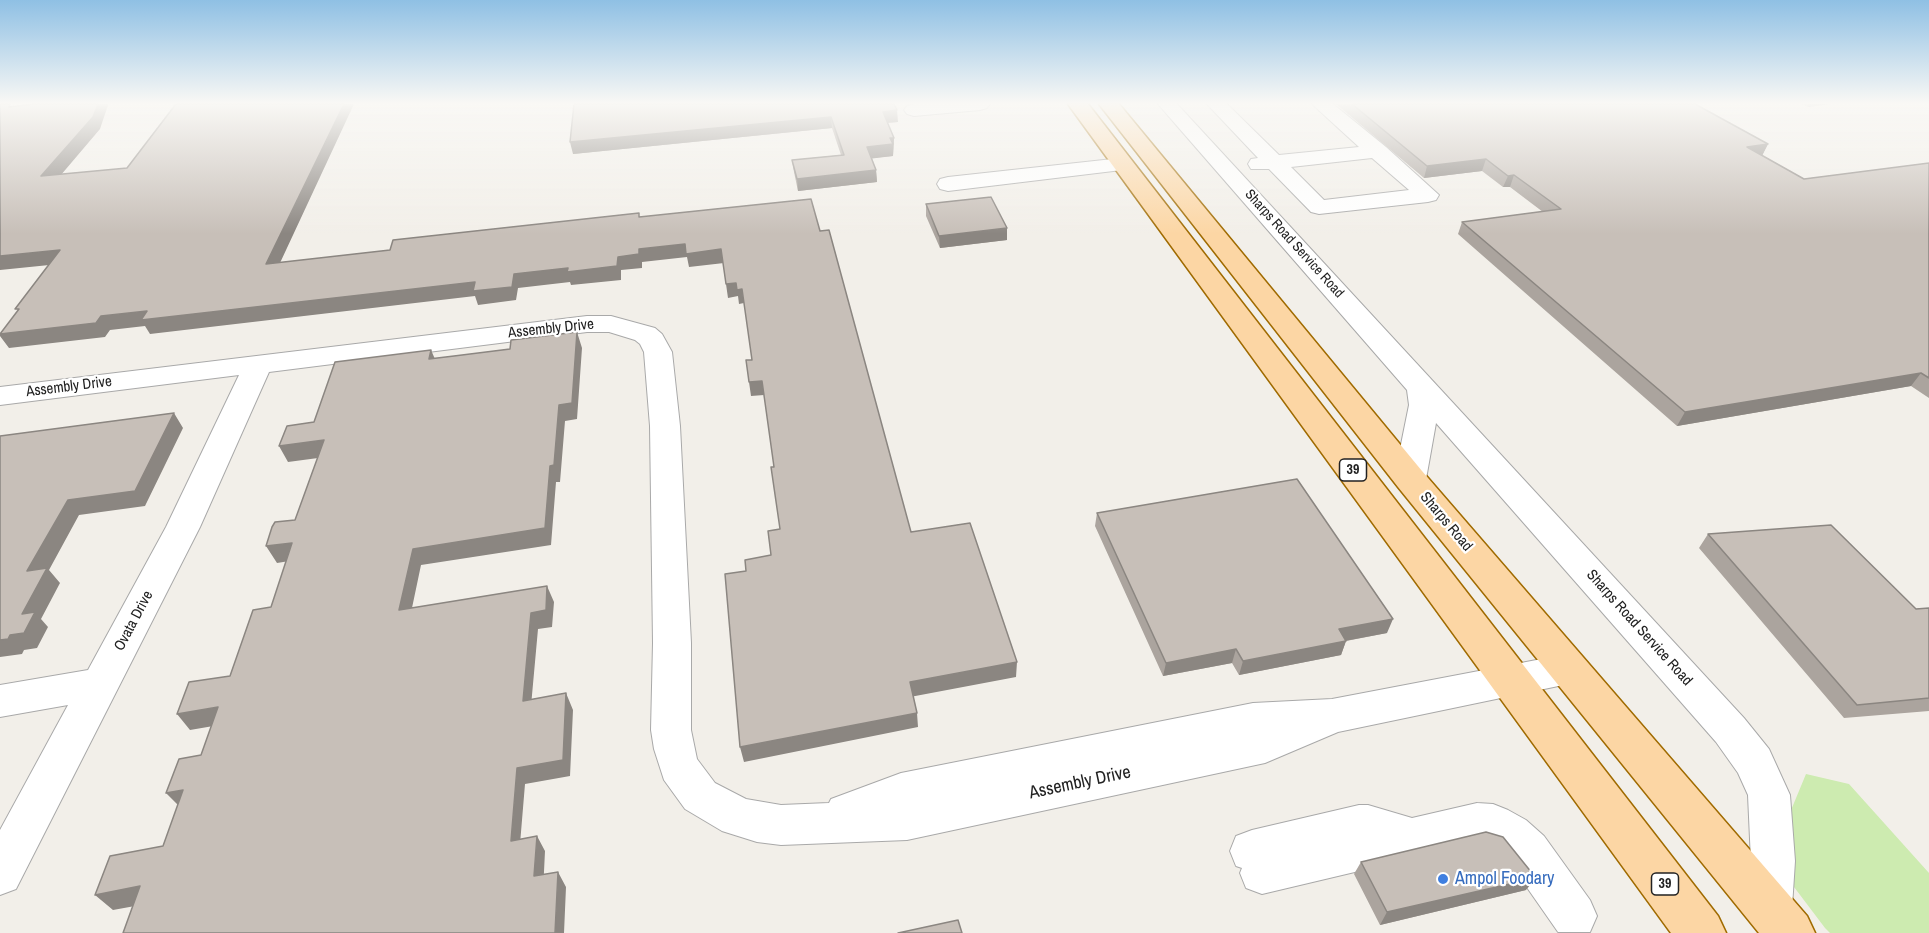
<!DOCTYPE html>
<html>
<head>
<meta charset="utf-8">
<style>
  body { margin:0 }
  canvas { display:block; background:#f2efe9 }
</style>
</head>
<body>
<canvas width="1929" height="933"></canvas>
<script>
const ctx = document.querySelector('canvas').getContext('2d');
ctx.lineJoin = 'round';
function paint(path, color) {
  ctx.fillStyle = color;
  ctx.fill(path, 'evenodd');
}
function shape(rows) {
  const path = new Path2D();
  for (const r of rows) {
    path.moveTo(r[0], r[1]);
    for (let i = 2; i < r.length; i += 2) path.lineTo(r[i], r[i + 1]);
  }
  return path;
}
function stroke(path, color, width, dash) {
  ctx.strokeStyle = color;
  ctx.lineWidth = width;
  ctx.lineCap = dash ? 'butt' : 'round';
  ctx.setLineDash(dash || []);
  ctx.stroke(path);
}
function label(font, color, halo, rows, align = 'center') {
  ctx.font = font + ' "Archivo Narrow",sans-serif';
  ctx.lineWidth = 4.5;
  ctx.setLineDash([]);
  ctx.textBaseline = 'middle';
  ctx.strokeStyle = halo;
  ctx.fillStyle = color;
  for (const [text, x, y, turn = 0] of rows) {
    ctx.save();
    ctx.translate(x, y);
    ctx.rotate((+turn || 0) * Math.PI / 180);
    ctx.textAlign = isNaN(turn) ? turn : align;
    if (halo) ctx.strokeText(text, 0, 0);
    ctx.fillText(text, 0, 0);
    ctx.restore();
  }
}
const grass = shape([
  [1806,774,1849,784,1929,873,1929,933,1830,933,1825,928,1794,887,1789,815]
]);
const minor = shape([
  [914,104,990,104,987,108,980,110,914,116,907,114,904,110,907,106,914,104],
  [1158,104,1177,104,1744,718,1769,749,1790,795,1795,861,1792,907,1785,923,1769,929,1753,923,1746,907,1751,861,1748,795,1738,773,1716,742,1436,423,1426,479,1421,487,1410,490,1399,487,1394,479,1409,405,1407,390,1158,104],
  [1207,104,1227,104,1279,155,1359,147,1312,104,1333,104,1386,147,1439,195,1436,200,1428,202,1319,214,1311,212,1269,169,1251,169,1248,164,1251,159,1258,158,1207,104],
  [1372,158,1409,190,1324,200,1291,167,1372,158],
  [1122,158,1130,159,1133,164,1130,169,948,191,940,189,937,184,940,179,948,177,1122,158],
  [587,316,611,316,655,328,662,334,672,352,680,426,691,643,691,730,697,759,715,783,746,799,781,805,829,803,831,799,901,773,1253,703,1332,699,1568,654,1581,658,1587,669,1581,680,1568,684,1338,732,1265,763,907,840,781,845,757,842,722,831,685,809,664,780,654,749,651,730,653,643,650,426,644,352,640,344,635,340,609,332,587,332,269,372,200,527,16,889,0,895,0,830,68,705,0,717,0,685,88,670,166,527,239,375,0,405,0,387,587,316],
  [1477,803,1493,804,1508,810,1526,820,1544,836,1590,900,1597,916,1590,932,1558,932,1512,866,1496,848,1487,844,1477,843,1262,894,1246,888,1240,873,1242,868,1236,866,1230,851,1236,836,1252,830,1359,805,1368,805,1412,818,1477,803]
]);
const major = shape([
  [1068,104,1088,104,1718,916,1726,933,1671,933,1068,104],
  [1099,104,1119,104,1422,471,1807,916,1815,933,1759,933,1398,487,1099,104]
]);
const wall = shape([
  [574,104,898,122,887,123,894,138,893,156,872,158,876,170,877,182,798,191,794,172,792,160,841,155,832,128,573,154],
  [1336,104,1695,104,1768,144,1762,155,1804,179,1929,163,1929,398,1911,386,1677,426,1458,234,1462,222,1543,212,1510,187,1503,187,1482,171,1424,178],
  [1802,104,1829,104,1808,107],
  [926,204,1007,240,940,248,926,216],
  [1097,513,1387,633,1346,641,1341,655,1239,675,1232,663,1163,676,1095,526],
  [1708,534,1916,609,1929,608,1929,711,1844,718,1699,548],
  [1361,862,1526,890,1380,925,1354,874]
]);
const shadedWall = shape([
  [98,104,107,104,108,105,100,129,49,189,41,176],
  [344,104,354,104,273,278,266,264],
  [1809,104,1829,104,1808,107],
  [897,110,898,122,883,123,883,112],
  [831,117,832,128,573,154,570,142],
  [890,138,894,138,893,156,868,159,867,147],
  [1768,144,1762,156,1747,147],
  [1486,159,1482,171,1424,178,1427,166],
  [876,170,877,182,798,191,797,179],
  [1514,175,1510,187,1503,187,1508,176],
  [1007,228,1007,240,940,248,939,236],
  [685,244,721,249,724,263,689,267,687,257,642,262,642,268,621,270,621,280,571,285,570,282,518,288,516,300,478,305,475,296,150,334,145,326,110,330,105,337,9,348,0,336,0,334,101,316,147,311,514,274,618,257,639,249],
  [60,250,69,263,0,270,0,256],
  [736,283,742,289,744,303,739,304,738,296,728,298,726,284],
  [577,332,582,348,577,419,565,421,560,482,556,482,551,545,421,565,408,627,399,610,413,549,550,466,559,405],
  [431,350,438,366,429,359],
  [1921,373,1911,386,1677,426,1685,412],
  [762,381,764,395,751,396,749,382],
  [174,413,183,428,145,506,79,515,49,570,60,583,41,619,48,627,37,648,24,650,22,654,0,657,0,640,22,614,27,571,68,500],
  [324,440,333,456,288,462,279,446],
  [292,543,302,559,277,563,266,546],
  [547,586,554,602,552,627,538,629,530,717,523,701,531,613],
  [1393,619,1387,633,1334,643,1339,629],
  [1346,641,1341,655,1239,675,1243,661],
  [1236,649,1232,663,1163,676,1166,663],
  [1017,662,1016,677,910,697,910,682],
  [566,693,573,710,570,776,525,784,519,856,511,841,517,768],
  [218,707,231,723,190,730,177,714],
  [917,713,918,727,744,762,740,747],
  [183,790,181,808,166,793],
  [537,836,545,851,543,892,534,876],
  [558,872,566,887,564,933,555,933],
  [1536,878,1526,890,1380,925,1387,912],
  [140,886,157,902,113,910,95,895]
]);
const building = shape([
  [0,104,10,104,9,107,34,104,98,104,93,117,41,176,127,168,176,104,344,104,266,264,390,250,393,240,639,213,639,217,811,199,820,231,829,230,911,532,970,523,1017,662,910,682,917,713,740,747,725,574,746,571,745,560,771,555,768,531,780,529,771,467,774,467,762,381,749,382,746,360,752,360,742,289,737,290,736,283,726,284,721,249,686,254,685,244,639,249,639,254,618,257,617,266,567,272,568,268,514,274,512,287,473,291,475,282,141,320,147,311,101,316,96,323,0,334,19,309,15,309,60,250,0,256,0,104],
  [574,104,894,104,897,110,883,112,894,138,890,138,893,144,867,147,876,170,797,179,792,160,844,155,831,117,570,142,574,104],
  [1352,104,1695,104,1768,144,1747,147,1804,179,1929,163,1929,378,1921,373,1685,412,1462,222,1561,209,1514,175,1508,176,1486,159,1427,166,1352,104],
  [991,197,1007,228,939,236,926,204,991,197],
  [577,332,572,403,559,405,554,465,550,466,545,528,413,549,399,610,547,586,546,610,531,613,523,701,566,693,563,760,517,768,511,841,537,836,534,876,558,872,555,933,123,933,140,886,95,895,110,856,163,846,183,790,166,793,179,759,201,755,218,707,177,714,189,682,230,676,253,610,271,607,292,543,266,546,272,527,275,522,295,520,324,440,279,446,287,426,314,422,335,362,431,350,429,359,454,356,510,349,511,340,577,332],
  [174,413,135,491,68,500,27,571,47,568,22,614,35,612,24,633,10,635,8,639,0,640,0,436,174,413],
  [1297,479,1393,619,1339,629,1346,641,1243,661,1236,649,1166,663,1097,513,1297,479],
  [1831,525,1916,609,1929,608,1929,698,1857,705,1708,534,1831,525],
  [1486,832,1503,837,1536,878,1387,912,1361,862,1486,832],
  [958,920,962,933,898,933,958,920]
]);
const markers = [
  [1443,879,6,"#3f7fe0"]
];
const farStreetnames = [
  ["Sharps Road Service Road",1294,244,48]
];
const shields = [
  [1353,470,27],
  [1665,884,27]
];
const shieldNames = [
  ["39",1353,470],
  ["39",1665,884]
];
const streetNames = [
  ["Assembly Drive",551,329,-6],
  ["Assembly Drive",69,387,-7],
  ["Sharps Road",1446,522,50],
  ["Ovata Drive",134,621,-62],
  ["Sharps Road Service Road",1639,628,48]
];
const nearStreetnames = [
  ["Assembly Drive",1080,783,-12]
];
const nearShopnames = [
  ["Ampol Foodary",1455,879]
];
paint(grass, '#cdebb0');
stroke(minor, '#a9a9a9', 2);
stroke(major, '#a06b00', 3);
paint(minor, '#fff');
paint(major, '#fcd6a4');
paint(wall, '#aba49e');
paint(shadedWall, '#8b8681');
paint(building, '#c7bfb8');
stroke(building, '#8b8681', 1.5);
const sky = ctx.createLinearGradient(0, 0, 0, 234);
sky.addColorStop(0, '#8fc0e4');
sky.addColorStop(0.44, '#f9f8f5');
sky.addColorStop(1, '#f9f8f500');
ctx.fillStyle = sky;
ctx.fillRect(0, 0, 1929, 234);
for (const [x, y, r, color] of markers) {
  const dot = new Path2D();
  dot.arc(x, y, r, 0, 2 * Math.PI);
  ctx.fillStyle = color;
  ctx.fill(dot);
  stroke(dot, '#fff', 2);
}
label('14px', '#222', '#fff', farStreetnames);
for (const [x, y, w] of shields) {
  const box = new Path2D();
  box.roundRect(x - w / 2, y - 11, w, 22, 4.5);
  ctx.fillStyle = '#fff';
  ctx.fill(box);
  stroke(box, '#222', 1.5);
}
label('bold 14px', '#222', null, shieldNames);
label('15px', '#222', '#fff', streetNames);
label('18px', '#222', '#fff', nearStreetnames);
label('18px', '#366cbe', '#fff', nearShopnames, 'left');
</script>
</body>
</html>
